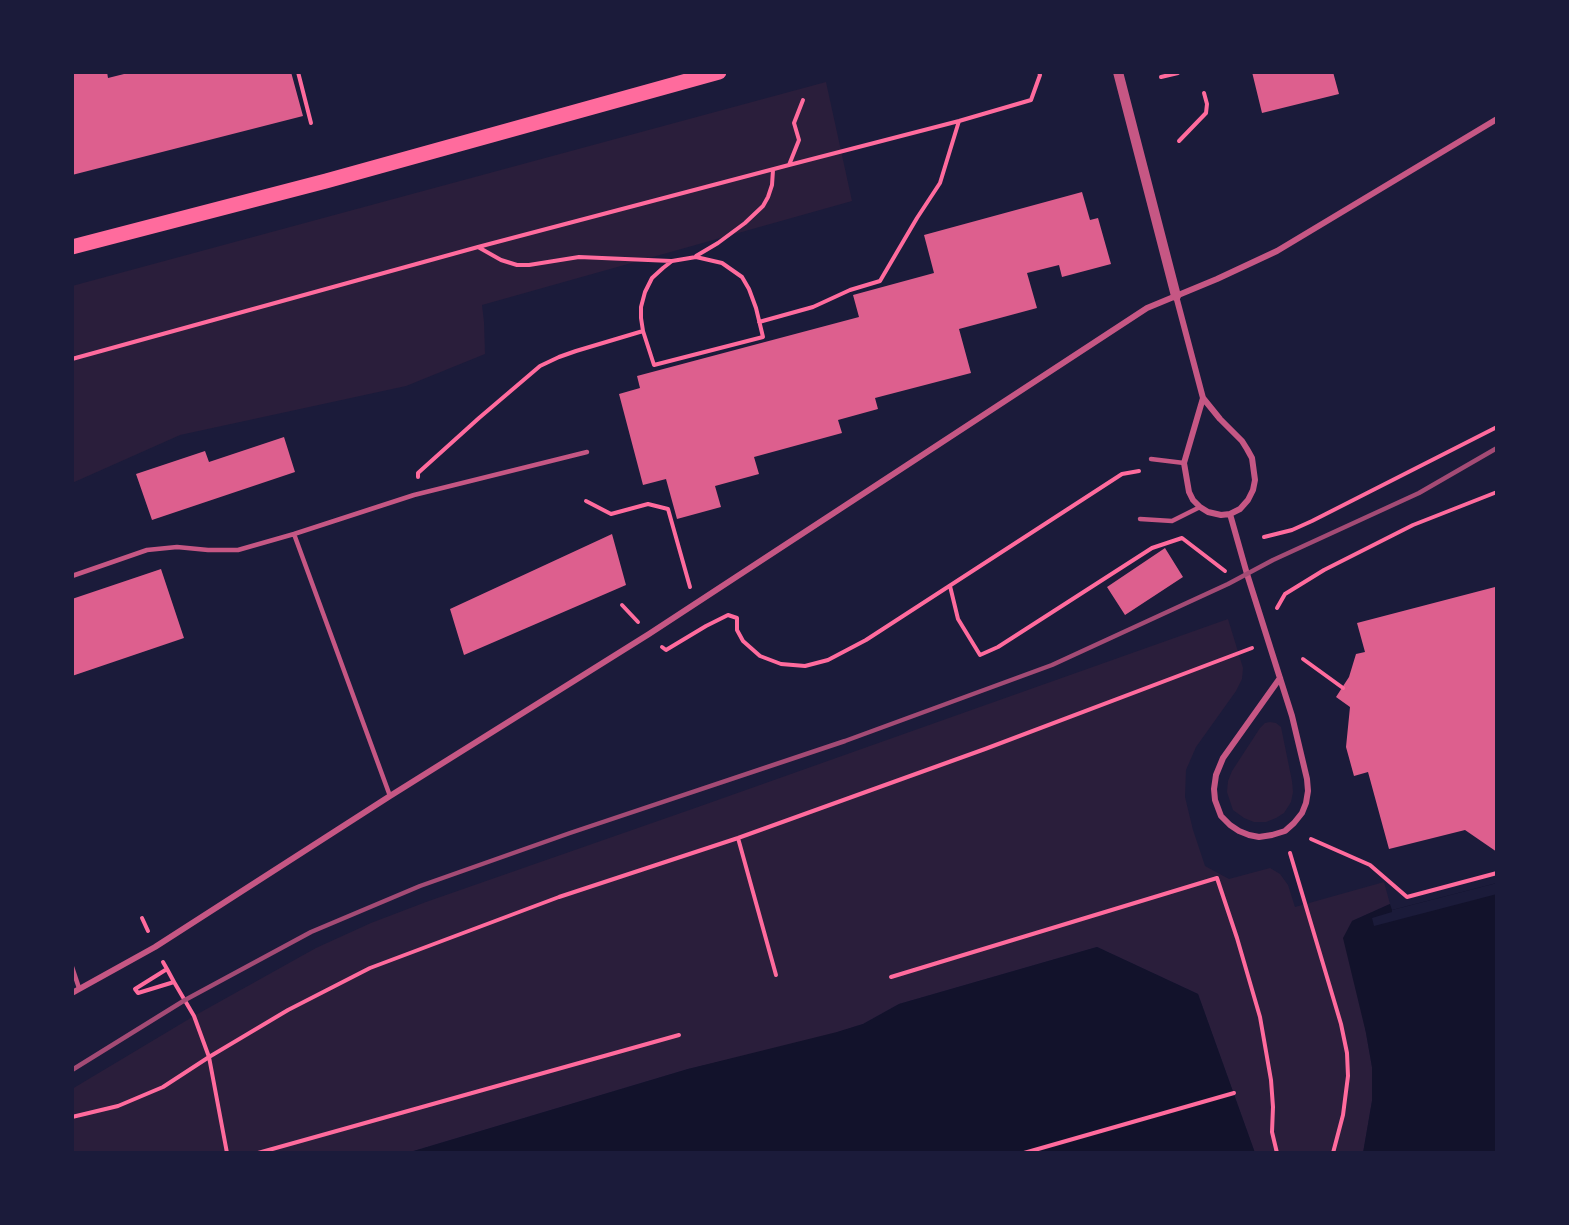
<!DOCTYPE html>
<html>
<head>
<meta charset="utf-8">
<style>
  body { margin:0 }
  #map { position:relative; width:1569px; height:1225px; overflow:hidden; background:#1b1b3a; font-family:Barlow,sans-serif }
  canvas { display:block }
  .frame { position:absolute; inset:0; border:74px solid #1b1b3a; pointer-events:none }
</style>
</head>
<body>
<div id="map">
<canvas width="1569" height="1225"></canvas>
<div class="frame"></div>
</div>
<script>
const ctx = document.querySelector('canvas').getContext('2d');
ctx.lineJoin = 'round';
function paint(path, color) {
  ctx.fillStyle = color;
  ctx.fill(path, 'evenodd');
}
function shape(rows) {
  const path = new Path2D();
  for (const r of rows) {
    path.moveTo(r[0], r[1]);
    for (let i = 2; i < r.length; i += 2) path.lineTo(r[i], r[i + 1]);
  }
  return path;
}
function stroke(path, color, width, dash) {
  ctx.strokeStyle = color;
  ctx.lineWidth = width;
  ctx.lineCap = dash ? 'butt' : 'round';
  ctx.setLineDash(dash || []);
  ctx.stroke(path);
}
const green = shape([
  [826,82,852,201,482,305,484,322,485,354,406,386,180,435,72,483,72,286],
  [1228,619,1243,668,1242,679,1236,691,1196,747,1186,770,1185,797,1193,830,1205,866,1229,879,1270,868,1280,874,1288,885,1295,907,1384,882,1390,904,1352,921,1366,1033,1372,1067,1372,1101,1363,1153,1255,1153,1198,994,1097,947,899,1004,863,1024,838,1032,839,1048,753,1054,688,1069,407,1153,72,1153,72,1089,194,1016,316,948,371,923,426,902,698,807],
  [1270,722,1276,723,1281,727,1292,781,1293,792,1291,802,1284,813,1276,818,1266,822,1254,822,1244,818,1233,810,1227,792,1228,781,1232,771,1260,728,1265,723]
]);
const water = shape([
  [1497,883,1497,1153,1363,1153,1372,1101,1372,1067,1366,1033,1343,938,1352,921,1390,904,1392,910],
  [1097,947,1198,994,1255,1153,407,1153,688,1069,837,1032,863,1024,899,1004]
]);
const pier = shape([
  [1497,883,1497,894,1374,926,1372,918,1392,912,1392,910]
]);
const building = shape([
  [72,72,107,72,108,78,132,72,291,72,303,116,72,175],
  [1252,72,1333,72,1339,94,1262,113],
  [1082,192,1090,220,1098,218,1111,264,1062,277,1059,265,1027,273,1037,308,959,329,971,373,875,398,878,409,838,420,842,433,754,457,759,474,715,486,721,507,677,519,666,479,643,485,619,394,640,388,637,376,859,317,853,295,934,273,924,235],
  [284,437,295,472,152,520,136,474,205,451,209,462],
  [612,534,626,585,464,655,450,609],
  [1165,548,1183,577,1125,615,1107,587],
  [161,569,184,638,72,676,72,599],
  [1495,587,1497,592,1497,852,1465,830,1389,849,1368,772,1354,776,1346,747,1350,707,1336,697,1349,677,1356,654,1365,652,1357,623]
]);
const path = shape([
  [298,72,311,123],
  [1161,77,1178,73],
  [1179,141,1206,113,1207,104,1204,93],
  [789,165,959,121,1031,100,1040,75,1039,72],
  [478,247,501,260,517,265,529,265,579,257,671,261],
  [696,256,718,243,745,223,763,206,768,197,772,185,773,170],
  [696,257,722,263,742,277,749,289,756,308,763,337,654,365,643,331,641,318,641,307,645,292,652,278,663,268,672,261,696,257],
  [759,322,813,307,850,290,880,281,917,218,940,183,959,121],
  [72,359,478,247,789,165,799,140,794,123,803,100],
  [418,477,418,473,479,418,540,366,559,357,576,351,643,331],
  [586,501,611,514,648,504,668,509,690,587],
  [1264,537,1292,530,1312,521,1497,427],
  [950,586,958,619,980,655,998,647,1152,548,1182,538,1225,571],
  [622,605,638,622],
  [1277,608,1285,594,1324,570,1413,525,1497,492],
  [662,647,666,650,706,626,728,615,737,618,737,630,743,641,760,656,781,664,805,666,828,660,866,640,1122,474,1139,471],
  [1303,659,1343,688],
  [738,838,776,975],
  [1311,839,1370,865,1407,897,1497,873],
  [1290,853,1341,1024,1347,1053,1348,1076,1343,1115,1333,1153],
  [142,918,148,931],
  [163,962,167,969,135,989,138,993,174,982,194,1016,209,1057,227,1153],
  [167,969,174,982],
  [891,977,1217,878,1237,938,1260,1017,1271,1080,1273,1107,1272,1132,1277,1153],
  [72,1117,118,1106,163,1087,209,1057,288,1010,370,968,559,897,738,838,985,749,1252,648],
  [258,1153,679,1035],
  [1024,1153,1234,1093]
]);
const service = shape([
  [1151,459,1184,463],
  [1140,519,1172,521,1200,507],
  [72,576,147,550,177,547,208,550,238,550,294,534],
  [390,796,294,534,414,495,587,452],
  [72,967,79,988]
]);
const minor = shape([
  [1176,296,1203,398,1220,419,1242,441,1247,449,1252,458,1255,480,1253,490,1248,500,1240,509,1230,514,1221,515,1208,512,1200,507,1193,500,1189,492,1184,463,1203,398],
  [1230,514,1247,574,1292,716,1307,779,1308,791,1306,803,1302,813,1294,823,1285,831,1272,835,1259,837,1249,835,1239,831,1230,825,1221,816,1215,800,1214,789,1216,775,1223,758,1280,678],
  [72,993,155,947,390,796,649,634,1147,308,1217,279,1277,251,1497,119]
]);
const tertiary = shape([
  [1118,72,1176,296]
]);
const primary = shape([
  [72,247,326,181,719,72]
]);
const rail = shape([
  [72,1070,185,1000,311,932,420,886,570,833,845,741,1052,665,1228,584,1273,560,1419,493,1497,448]
]);
paint(green, '#2a1e3b');
paint(water, '#12122b');
paint(pier, '#1b1b3a');
paint(building, '#dd5f8e');
stroke(path, '#ff6b9d', 4);
stroke(service, '#c65784', 4.5);
stroke(minor, '#c65784', 6);
stroke(tertiary, '#c65784', 10);
stroke(primary, '#ff6b9d', 15);
stroke(rail, '#a44b75', 4.5);
</script>
</body>
</html>
